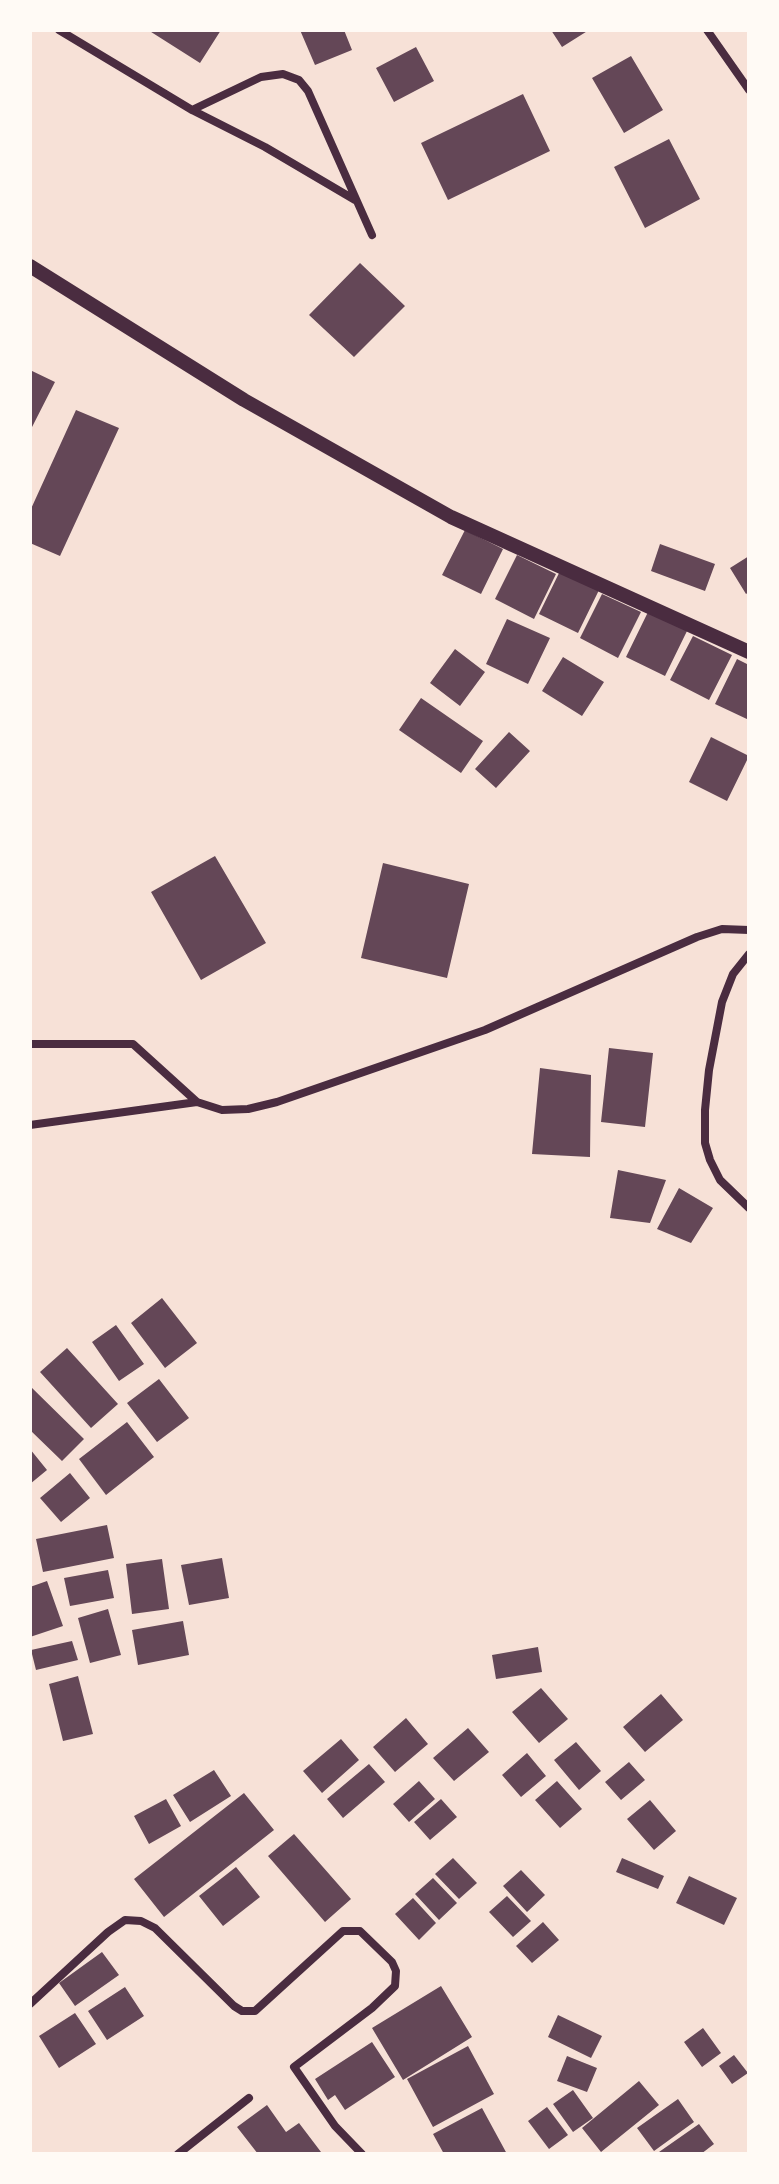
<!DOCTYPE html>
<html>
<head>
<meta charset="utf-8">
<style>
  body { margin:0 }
  #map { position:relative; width:779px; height:2184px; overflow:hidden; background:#f7e1d7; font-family:"Exo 2",sans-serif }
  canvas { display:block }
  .frame { position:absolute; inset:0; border:32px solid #fffaf5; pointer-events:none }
</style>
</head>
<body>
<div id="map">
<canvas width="779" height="2184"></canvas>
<div class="frame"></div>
</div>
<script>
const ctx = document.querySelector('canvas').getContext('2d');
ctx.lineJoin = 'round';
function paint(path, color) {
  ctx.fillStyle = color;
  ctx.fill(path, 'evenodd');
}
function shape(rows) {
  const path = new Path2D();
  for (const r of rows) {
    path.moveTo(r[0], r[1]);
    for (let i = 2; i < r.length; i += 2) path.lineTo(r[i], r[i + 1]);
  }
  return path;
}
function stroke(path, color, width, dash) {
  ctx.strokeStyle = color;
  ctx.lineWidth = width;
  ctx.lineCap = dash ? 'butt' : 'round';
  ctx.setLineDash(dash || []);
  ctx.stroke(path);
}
const building = shape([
  [148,30,221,30,200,63],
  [300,30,344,30,352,50,315,65],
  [551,30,589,30,562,47],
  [416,47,434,81,394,102,376,68],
  [631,56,663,110,624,133,592,78],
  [523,94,550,151,448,200,421,143],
  [669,139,700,199,645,228,614,167],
  [360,263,405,306,354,357,309,315],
  [30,370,55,382,30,431],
  [76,410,119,428,60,556,30,543,30,511],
  [465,530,503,549,481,594,442,575],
  [660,544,715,564,705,591,651,571],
  [517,555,556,574,534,619,495,599],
  [749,556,749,592,746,594,730,568],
  [561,569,600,588,578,633,539,614],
  [602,594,641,612,618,658,580,638],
  [648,612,687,631,665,676,626,657],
  [507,619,550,638,528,684,486,664],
  [693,636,732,655,709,700,670,680],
  [455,649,485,672,460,706,430,683],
  [563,657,604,682,582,716,542,691],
  [737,659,749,665,749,720,715,704],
  [421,698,483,741,461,773,399,730],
  [509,732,530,751,496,788,475,769],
  [711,737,749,756,727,801,689,782],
  [215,856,266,943,201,980,151,892],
  [383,863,469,884,447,978,361,958],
  [609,1048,653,1053,645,1127,601,1122],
  [540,1068,591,1075,590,1157,532,1154],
  [618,1170,666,1180,650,1223,610,1218],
  [679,1188,713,1208,691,1243,657,1229],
  [162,1298,197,1343,165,1368,131,1323],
  [116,1325,144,1364,119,1381,92,1342],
  [67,1348,118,1404,91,1428,40,1372],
  [159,1379,189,1418,157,1442,127,1403],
  [30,1386,84,1439,62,1461,30,1430],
  [127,1422,154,1457,106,1495,79,1459],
  [30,1449,47,1470,30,1484],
  [70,1473,90,1498,61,1522,40,1498],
  [107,1525,114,1558,43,1572,36,1539],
  [222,1558,229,1598,189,1605,181,1565],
  [162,1559,169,1609,132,1614,126,1564],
  [108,1570,114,1598,70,1606,64,1578],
  [47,1581,63,1626,30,1637,30,1587],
  [108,1609,121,1655,90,1663,78,1618],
  [183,1621,189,1655,138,1665,132,1630],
  [72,1641,78,1660,36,1670,31,1650],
  [538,1647,542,1672,496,1679,492,1655],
  [78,1676,93,1734,63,1741,49,1684],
  [541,1688,568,1719,539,1743,512,1712],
  [661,1694,683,1720,645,1752,623,1727],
  [406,1718,428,1744,395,1772,373,1747],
  [468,1728,489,1752,454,1781,433,1758],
  [341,1739,359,1760,322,1793,303,1771],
  [576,1742,601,1771,579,1790,554,1760],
  [527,1753,546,1776,521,1797,502,1775],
  [629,1762,645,1780,621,1800,605,1782],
  [369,1764,385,1782,343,1818,327,1799],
  [214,1770,231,1796,190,1822,173,1795],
  [419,1781,435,1799,409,1822,393,1804],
  [557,1781,582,1809,560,1828,535,1800],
  [244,1793,274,1830,164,1917,134,1879],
  [166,1799,181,1826,149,1844,134,1816],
  [441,1799,457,1817,430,1840,414,1822],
  [650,1800,676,1831,654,1850,627,1819],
  [294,1834,351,1899,325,1922,268,1856],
  [453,1858,477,1883,459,1899,435,1874],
  [622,1858,664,1876,658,1889,616,1872],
  [236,1867,260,1897,223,1926,199,1896],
  [521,1870,545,1895,527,1912,503,1886],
  [689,1876,737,1898,724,1925,676,1903],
  [433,1878,457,1903,439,1920,415,1894],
  [507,1896,531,1921,513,1937,489,1912],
  [413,1898,436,1923,419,1940,395,1914],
  [543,1922,559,1940,532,1963,516,1946],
  [102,1952,119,1975,75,2006,59,1983],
  [441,1986,472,2037,403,2080,372,2028],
  [125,1987,144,2016,107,2040,88,2011],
  [75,2013,96,2044,59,2068,39,2036],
  [558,2015,602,2036,591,2058,548,2037],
  [703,2028,721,2053,702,2067,684,2042],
  [372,2042,395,2077,345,2110,335,2095,328,2100,315,2079],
  [468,2046,494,2094,433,2127,407,2079],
  [734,2055,748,2073,732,2084,719,2066],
  [567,2056,597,2068,587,2092,557,2081],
  [639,2081,659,2105,601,2152,582,2128],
  [573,2090,593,2118,573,2132,553,2104],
  [678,2099,694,2122,654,2151,637,2128],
  [267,2105,286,2132,299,2123,321,2152,258,2154,237,2127],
  [547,2107,568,2135,549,2149,528,2121],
  [482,2108,507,2154,444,2154,433,2134],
  [699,2124,714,2144,701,2154,660,2154,659,2152]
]);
const minor = shape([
  [59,30,192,110,265,147,355,200],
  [707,30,749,90],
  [192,110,261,77,283,74,299,80,308,91,372,235],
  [749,954,733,974,722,1002,709,1070,705,1110,705,1143,710,1160,720,1180,749,1208],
  [30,1044,133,1044,197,1102,222,1110,248,1109,277,1102,485,1030,697,937,722,929,749,930],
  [30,1125,197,1102],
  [30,2004,108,1932,125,1920,141,1921,155,1928,234,2006,242,2011,255,2011,343,1931,360,1931,392,1962,396,1971,395,1986,372,2008,294,2067,335,2126,362,2154],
  [178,2154,249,2098]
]);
const tertiary = shape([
  [30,266,244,400,451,517,749,652]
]);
paint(building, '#644757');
stroke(minor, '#4a2c40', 8);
stroke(tertiary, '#4a2c40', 14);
</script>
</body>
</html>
